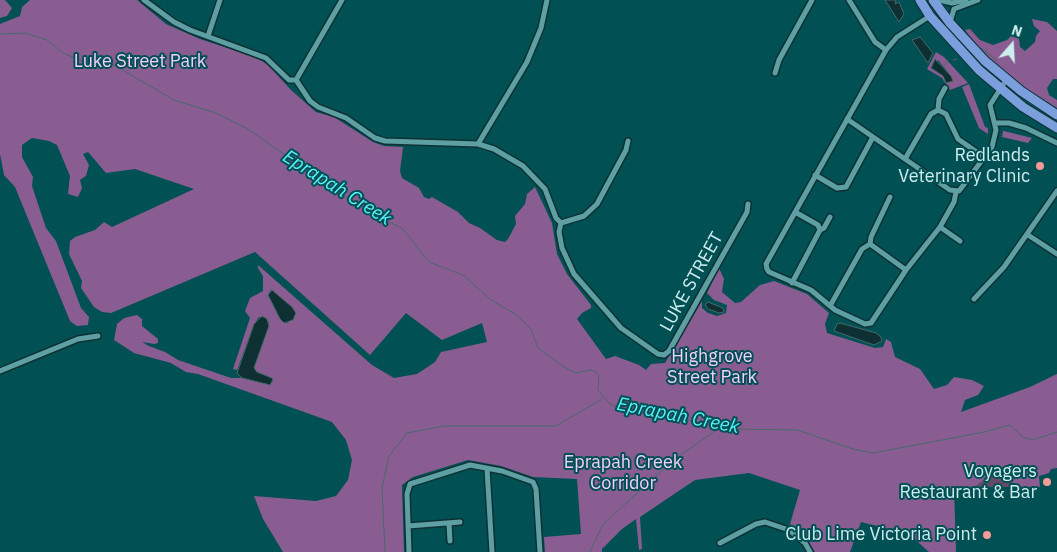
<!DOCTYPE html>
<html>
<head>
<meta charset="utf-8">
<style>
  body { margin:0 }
  #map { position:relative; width:1057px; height:552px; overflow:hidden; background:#005054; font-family:"IBM Plex Sans",sans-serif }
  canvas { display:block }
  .north { position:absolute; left:987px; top:20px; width:50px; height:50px; -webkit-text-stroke:4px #005054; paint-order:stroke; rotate:19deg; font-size:14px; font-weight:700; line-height:20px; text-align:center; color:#cdedef }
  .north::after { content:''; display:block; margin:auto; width:18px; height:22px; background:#cdedef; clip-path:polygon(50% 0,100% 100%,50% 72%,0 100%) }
</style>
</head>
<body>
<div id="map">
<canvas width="1057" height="552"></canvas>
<div class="north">N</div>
</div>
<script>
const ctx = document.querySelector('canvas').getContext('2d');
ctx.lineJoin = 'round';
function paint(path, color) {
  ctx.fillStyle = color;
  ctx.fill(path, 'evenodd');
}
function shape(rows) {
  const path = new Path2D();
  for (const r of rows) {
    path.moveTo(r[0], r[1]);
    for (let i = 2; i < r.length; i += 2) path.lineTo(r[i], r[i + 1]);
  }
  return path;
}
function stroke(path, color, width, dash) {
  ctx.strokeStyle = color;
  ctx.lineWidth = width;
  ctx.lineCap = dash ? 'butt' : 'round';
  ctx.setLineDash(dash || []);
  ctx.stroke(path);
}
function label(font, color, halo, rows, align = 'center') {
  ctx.font = font + ' "IBM Plex Sans",sans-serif';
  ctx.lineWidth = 4;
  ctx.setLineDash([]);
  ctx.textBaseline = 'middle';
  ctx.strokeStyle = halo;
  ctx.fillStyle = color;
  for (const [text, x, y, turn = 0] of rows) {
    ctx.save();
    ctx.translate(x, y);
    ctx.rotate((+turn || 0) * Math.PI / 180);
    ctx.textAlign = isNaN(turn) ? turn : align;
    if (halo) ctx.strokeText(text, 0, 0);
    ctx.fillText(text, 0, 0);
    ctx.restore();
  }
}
const green = shape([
  [1007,471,1014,474,1016,478,1010,487,975,487,988,476]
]);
const forest = shape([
  [0,0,5,0,12,8,7,16,0,18],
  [30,0,137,0,166,24,200,39,255,57,267,64,291,90,316,112,334,117,373,142,384,146,403,147,400,171,402,178,419,188,424,197,429,199,432,197,458,212,469,223,480,228,497,240,505,242,508,239,516,224,515,216,525,204,527,194,535,187,552,223,557,254,567,274,591,305,591,308,582,313,577,319,606,359,615,356,639,365,646,370,651,364,665,363,702,301,702,308,708,313,717,316,726,313,727,305,714,300,707,293,719,268,724,279,722,292,735,303,741,302,760,285,774,281,807,294,829,313,825,324,827,333,875,348,883,347,886,339,891,342,895,357,920,369,934,389,947,385,954,377,972,380,984,386,978,395,965,400,961,412,1030,387,1057,374,1057,468,1051,469,1049,473,1039,476,1040,487,1010,487,1015,478,1007,471,988,476,975,487,954,488,956,552,929,552,909,534,861,522,850,552,815,552,801,531,790,524,800,490,749,473,695,480,640,517,642,549,639,550,636,519,622,529,602,549,602,552,545,552,544,537,581,534,577,479,533,477,501,466,468,460,413,477,402,485,404,552,283,552,263,519,254,496,316,501,336,496,348,480,352,460,346,440,332,422,198,374,186,372,171,363,134,353,114,340,117,324,124,318,137,315,142,319,142,326,158,339,158,343,154,344,142,342,149,346,165,352,178,360,231,378,242,378,270,385,272,378,257,372,254,368,269,323,265,317,259,317,254,324,237,370,233,369,250,318,245,311,250,298,263,291,263,276,258,268,258,265,372,365,394,378,417,374,435,362,441,352,487,342,482,323,442,340,406,313,370,355,255,252,111,313,102,312,94,307,81,288,82,281,69,254,70,241,75,237,95,230,104,222,112,227,194,189,135,169,106,173,88,152,83,154,89,165,86,176,80,180,82,188,78,197,68,194,70,176,57,145,49,141,32,138,22,145,22,157,33,177,32,186,46,228,56,241,81,308,89,317,88,325,77,326,70,321,15,187,4,175,0,154,0,24,20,16,22,7],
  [271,290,292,307,288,323,284,323,280,319,268,295],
  [1032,19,1047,22,1057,31,1057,79,1053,79,1047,88,1049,95,1057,100,1057,108,1019,84,981,51,965,30,970,29,980,40,993,45,1007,40,1014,33,1019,39,1020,47,1025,51,1035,42,1036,36,1040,31,1034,26],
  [936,52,944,57,968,83,950,90,942,78,927,69],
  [938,60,951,76,953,81,946,82,943,76,932,68],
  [969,84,985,127,988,128,988,134,979,128,962,87],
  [1003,131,1004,131,1032,138,1028,143,1002,137]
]);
const water = shape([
  [885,0,896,0,895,4,899,2,904,14,899,22,885,0],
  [920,37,933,53,928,63,912,40,920,37],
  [935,59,951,76,953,81,946,83,943,76,931,68,935,59],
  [272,290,292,307,296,313,293,320,284,323,280,319,268,295,272,290],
  [708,302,723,308,724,312,719,313,708,309,705,305,708,302],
  [262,316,267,319,269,326,254,368,257,372,272,378,273,380,270,385,242,378,237,373,254,324,262,316],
  [840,323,876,333,881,337,882,341,874,345,834,331,837,324,840,323]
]);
const stream = shape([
  [0,34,25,33,47,40,63,53,80,60,114,65,174,100,216,113,248,129,351,201,403,229,429,262,463,275,491,300,517,315,531,329,538,348,564,367,576,373,591,370,596,372,599,376,598,390,610,404,617,407,634,412,665,415,731,429,797,430,853,449,873,453,984,432,1010,425,1023,437,1033,440,1057,432],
  [979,48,983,49,997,61],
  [953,60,957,59],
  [944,66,948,60],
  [385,552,382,488,389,456,407,433,444,426,556,426,602,399],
  [590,552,603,524,675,459,719,428]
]);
const street = shape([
  [144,0,174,22,190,30,266,58,289,80,296,80,310,101,318,107,346,118,375,138,385,141,478,144,494,149,523,166,545,189,556,218,561,223,559,232,562,248,574,274,621,328,658,354,664,355,669,351,747,212,748,204],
  [849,0,875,42,886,50],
  [939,0,952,3,966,0],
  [930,16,897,37,886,50,766,264,767,269,769,272,811,290,835,310,865,324,871,323,906,270,940,227,954,202,956,192],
  [950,22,954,9,978,0],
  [208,36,220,0],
  [775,73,779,60,812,0],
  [296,80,342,0],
  [938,110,939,99,945,88],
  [847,119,950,190,959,191,992,147,996,130,990,105,1006,80],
  [995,123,1009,123,1026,128,1057,143],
  [478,144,527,62,541,28,547,0],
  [905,159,931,114,938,110,946,114,958,139,984,157],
  [815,175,837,188,846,187,873,137],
  [890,197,871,237,870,244,906,270],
  [561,223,584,216,597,204,626,150,628,141],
  [940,227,960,241],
  [820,230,824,228,830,217],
  [1028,235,1057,254],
  [792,283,820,230,818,225,795,212],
  [974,299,1004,267,1057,191],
  [830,306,862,249,870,244],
  [0,371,78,339,98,336],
  [487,469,492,552],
  [449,523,450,541],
  [408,526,460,522],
  [720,543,756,524,765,522,789,530,805,543,810,552],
  [409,552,407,494,410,484,470,465,502,471,533,482,536,489,540,552]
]);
const highway = shape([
  [920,0,930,16,979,70,1023,107,1057,128],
  [933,0,950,23,985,61,1021,91,1057,115]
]);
const markers = [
  [1040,166,5,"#f59b99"],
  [1047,482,5,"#f59b99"],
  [987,535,5,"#f59b99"]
];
const parkNames = [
  ["Luke Street Park",140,62],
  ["Highgrove",712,357],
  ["Street Park",712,378],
  ["Eprapah Creek",623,463],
  ["Corridor",623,484]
];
const poiNames = [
  ["Redlands",1030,156],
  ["Veterinary Clinic",1030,177],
  ["Voyagers",1037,472],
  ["Restaurant & Bar",1037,493],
  ["Club Lime Victoria Point",977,535]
];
const streetNames = [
  ["LUKE STREET",692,282,-61]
];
const waterNames = [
  ["Eprapah Creek",337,188,32],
  ["Eprapah Creek",678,416,11]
];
paint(green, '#654a6a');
paint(forest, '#8a5d92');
paint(water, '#0f3032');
stroke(water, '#48696b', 1);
stroke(stream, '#48696b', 1);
stroke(street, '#0e3234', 8);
stroke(highway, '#0e3234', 11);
stroke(street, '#5e9fa4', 5);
stroke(highway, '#7b9fdd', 9);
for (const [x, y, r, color] of markers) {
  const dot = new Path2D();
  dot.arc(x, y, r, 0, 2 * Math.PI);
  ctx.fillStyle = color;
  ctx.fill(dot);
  stroke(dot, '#005054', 2);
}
label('18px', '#f5cefd', '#005054', parkNames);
label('18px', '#cdedef', '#005054', poiNames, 'right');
label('18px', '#cdedef', '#005054', streetNames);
label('italic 19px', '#5bf1fb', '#005054', waterNames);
</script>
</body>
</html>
